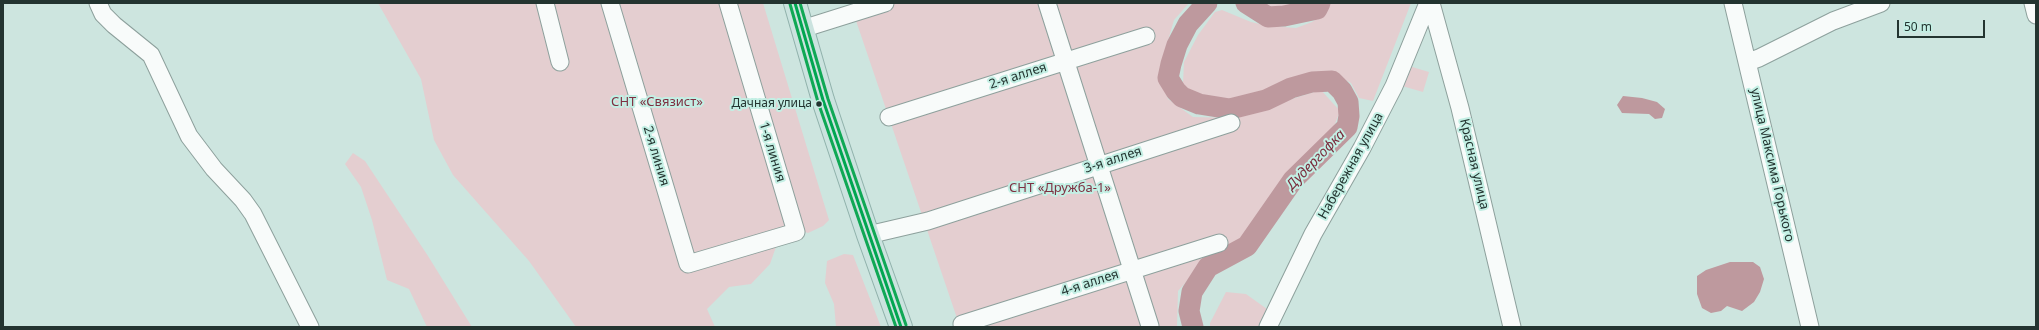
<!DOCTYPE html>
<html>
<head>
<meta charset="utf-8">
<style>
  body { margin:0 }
  #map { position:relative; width:2039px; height:330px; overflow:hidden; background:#cde5df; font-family:"Noto Sans",sans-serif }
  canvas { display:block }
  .frame { position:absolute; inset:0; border:4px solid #233430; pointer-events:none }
  .scale { position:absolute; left:1897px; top:20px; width:88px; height:18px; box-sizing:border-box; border:2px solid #233430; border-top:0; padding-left:5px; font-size:12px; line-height:14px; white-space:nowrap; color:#233430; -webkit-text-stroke:3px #c3efe4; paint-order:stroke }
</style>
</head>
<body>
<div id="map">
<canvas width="2039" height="330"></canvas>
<div class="frame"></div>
<div class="scale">50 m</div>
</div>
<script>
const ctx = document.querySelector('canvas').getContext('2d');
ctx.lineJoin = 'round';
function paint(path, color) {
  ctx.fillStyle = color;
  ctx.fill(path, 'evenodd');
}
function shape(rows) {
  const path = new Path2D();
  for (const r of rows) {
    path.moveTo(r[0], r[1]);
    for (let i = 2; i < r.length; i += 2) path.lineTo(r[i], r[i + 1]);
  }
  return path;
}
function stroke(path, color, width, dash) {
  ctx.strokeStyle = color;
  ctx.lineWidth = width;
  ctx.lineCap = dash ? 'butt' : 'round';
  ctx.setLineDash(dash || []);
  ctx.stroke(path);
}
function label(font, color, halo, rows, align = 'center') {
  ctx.font = font + ' "Noto Sans",sans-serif';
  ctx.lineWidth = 4;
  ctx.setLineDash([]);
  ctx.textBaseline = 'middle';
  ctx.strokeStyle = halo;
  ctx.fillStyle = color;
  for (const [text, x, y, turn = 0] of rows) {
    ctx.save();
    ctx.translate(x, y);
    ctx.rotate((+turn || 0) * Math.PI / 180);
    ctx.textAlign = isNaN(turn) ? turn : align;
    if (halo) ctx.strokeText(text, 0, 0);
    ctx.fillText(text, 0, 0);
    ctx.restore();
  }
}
const green = shape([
  [378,3,763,3,829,220,823,226,808,233,797,229,777,244,770,264,751,284,729,287,707,309,715,327,576,327,529,261,453,175,434,140,421,79],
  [850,3,1189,3,1174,20,1159,71,1168,99,1193,117,1231,118,1321,90,1340,111,1331,134,1291,175,1242,238,1204,262,1178,291,1177,327,960,327],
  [1256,3,1303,3,1304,5,1264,8],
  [1329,3,1411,3,1373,101,1359,98,1351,83,1340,77,1321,72,1301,75,1252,101,1232,104,1207,102,1186,95,1183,83,1184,62,1198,35,1215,12,1222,10,1251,22,1268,26,1296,28,1312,22,1325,14],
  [1409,66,1429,72,1423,92,1402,86],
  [353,153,365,161,428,256,472,327,427,327,409,289,387,280,372,220,361,187,345,164],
  [844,254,853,255,881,327,836,327,834,304,825,283,827,261],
  [1226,292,1246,294,1267,309,1258,327,1210,327,1210,323]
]);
const water = shape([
  [1623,96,1642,98,1657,102,1665,109,1662,118,1655,119,1649,114,1622,113,1617,105],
  [1730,262,1753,262,1760,267,1764,279,1760,292,1754,302,1742,311,1727,306,1721,311,1711,313,1702,308,1697,294,1697,276,1706,270]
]);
const river = shape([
  [1246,3,1268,17,1284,16,1317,9,1320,3],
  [1193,327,1189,311,1192,292,1208,267,1247,246,1293,180,1347,127,1349,116,1348,102,1342,91,1332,81,1312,82,1291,88,1266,100,1230,109,1199,104,1182,97,1176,91,1168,78,1171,64,1177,45,1188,24,1207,3]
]);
const minor = shape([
  [98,3,103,14,114,25,151,55,189,136,214,169,243,200,253,214,310,327],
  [545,3,560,62],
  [610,3,688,264,796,232,728,3],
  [1047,3,1150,326],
  [1431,3,1460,108,1512,327],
  [1733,3,1810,327],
  [2033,3,2036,15],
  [802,29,885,3],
  [1748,62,1759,58,1833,21,1881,3],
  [889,117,1146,36],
  [868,235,928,221,1231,123],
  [962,324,1219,243],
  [1268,327,1313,234,1362,148,1394,86,1428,3]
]);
const highway = shape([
  [795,3,823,100,868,235,901,327]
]);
const bus1 = shape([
  [795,3,823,100,901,327]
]);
const bus2 = shape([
  [790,4,818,102,896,327]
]);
const bus3 = shape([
  [800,3,828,99,906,325]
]);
const markers = [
  [819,104,3.5,"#233430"]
];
const busNames = [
  ["Дачная улица",812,104]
];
const streetNames = [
  ["2-я аллея",1018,76,-18],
  ["1-я линия",772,152,73],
  ["2-я линия",656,156,73],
  ["3-я аллея",1113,160,-18],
  ["Красная улица",1474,164,77],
  ["улица Максима Горького",1772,165,77],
  ["Набережная улица",1351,166,-61],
  ["4-я аллея",1090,283,-18]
];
const parkNames = [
  ["СНТ «Связист»",657,102],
  ["СНТ «Дружба-1»",1060,188]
];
const waterNames = [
  ["Дудергофка",1316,160,-46]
];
paint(green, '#e4ced0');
paint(water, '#be999e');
stroke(river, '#be999e', 21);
stroke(minor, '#8da09c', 19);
stroke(highway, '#91b2ac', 24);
stroke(minor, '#f8fbfa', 17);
stroke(highway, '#cbe3df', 22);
stroke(bus1, '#00a651', 3);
stroke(bus2, '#10a855', 3);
stroke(bus3, '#10a855', 3);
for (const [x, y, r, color] of markers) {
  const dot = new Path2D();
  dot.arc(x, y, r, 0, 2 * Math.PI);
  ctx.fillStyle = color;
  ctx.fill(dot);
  stroke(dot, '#c3efe4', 1.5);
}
label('12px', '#233430', '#c3efe4', busNames, 'right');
label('13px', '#233430', '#c3efe4', streetNames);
label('13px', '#7e3041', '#c3efe4', parkNames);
label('italic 14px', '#7b2c3d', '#c3efe4', waterNames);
</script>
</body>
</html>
